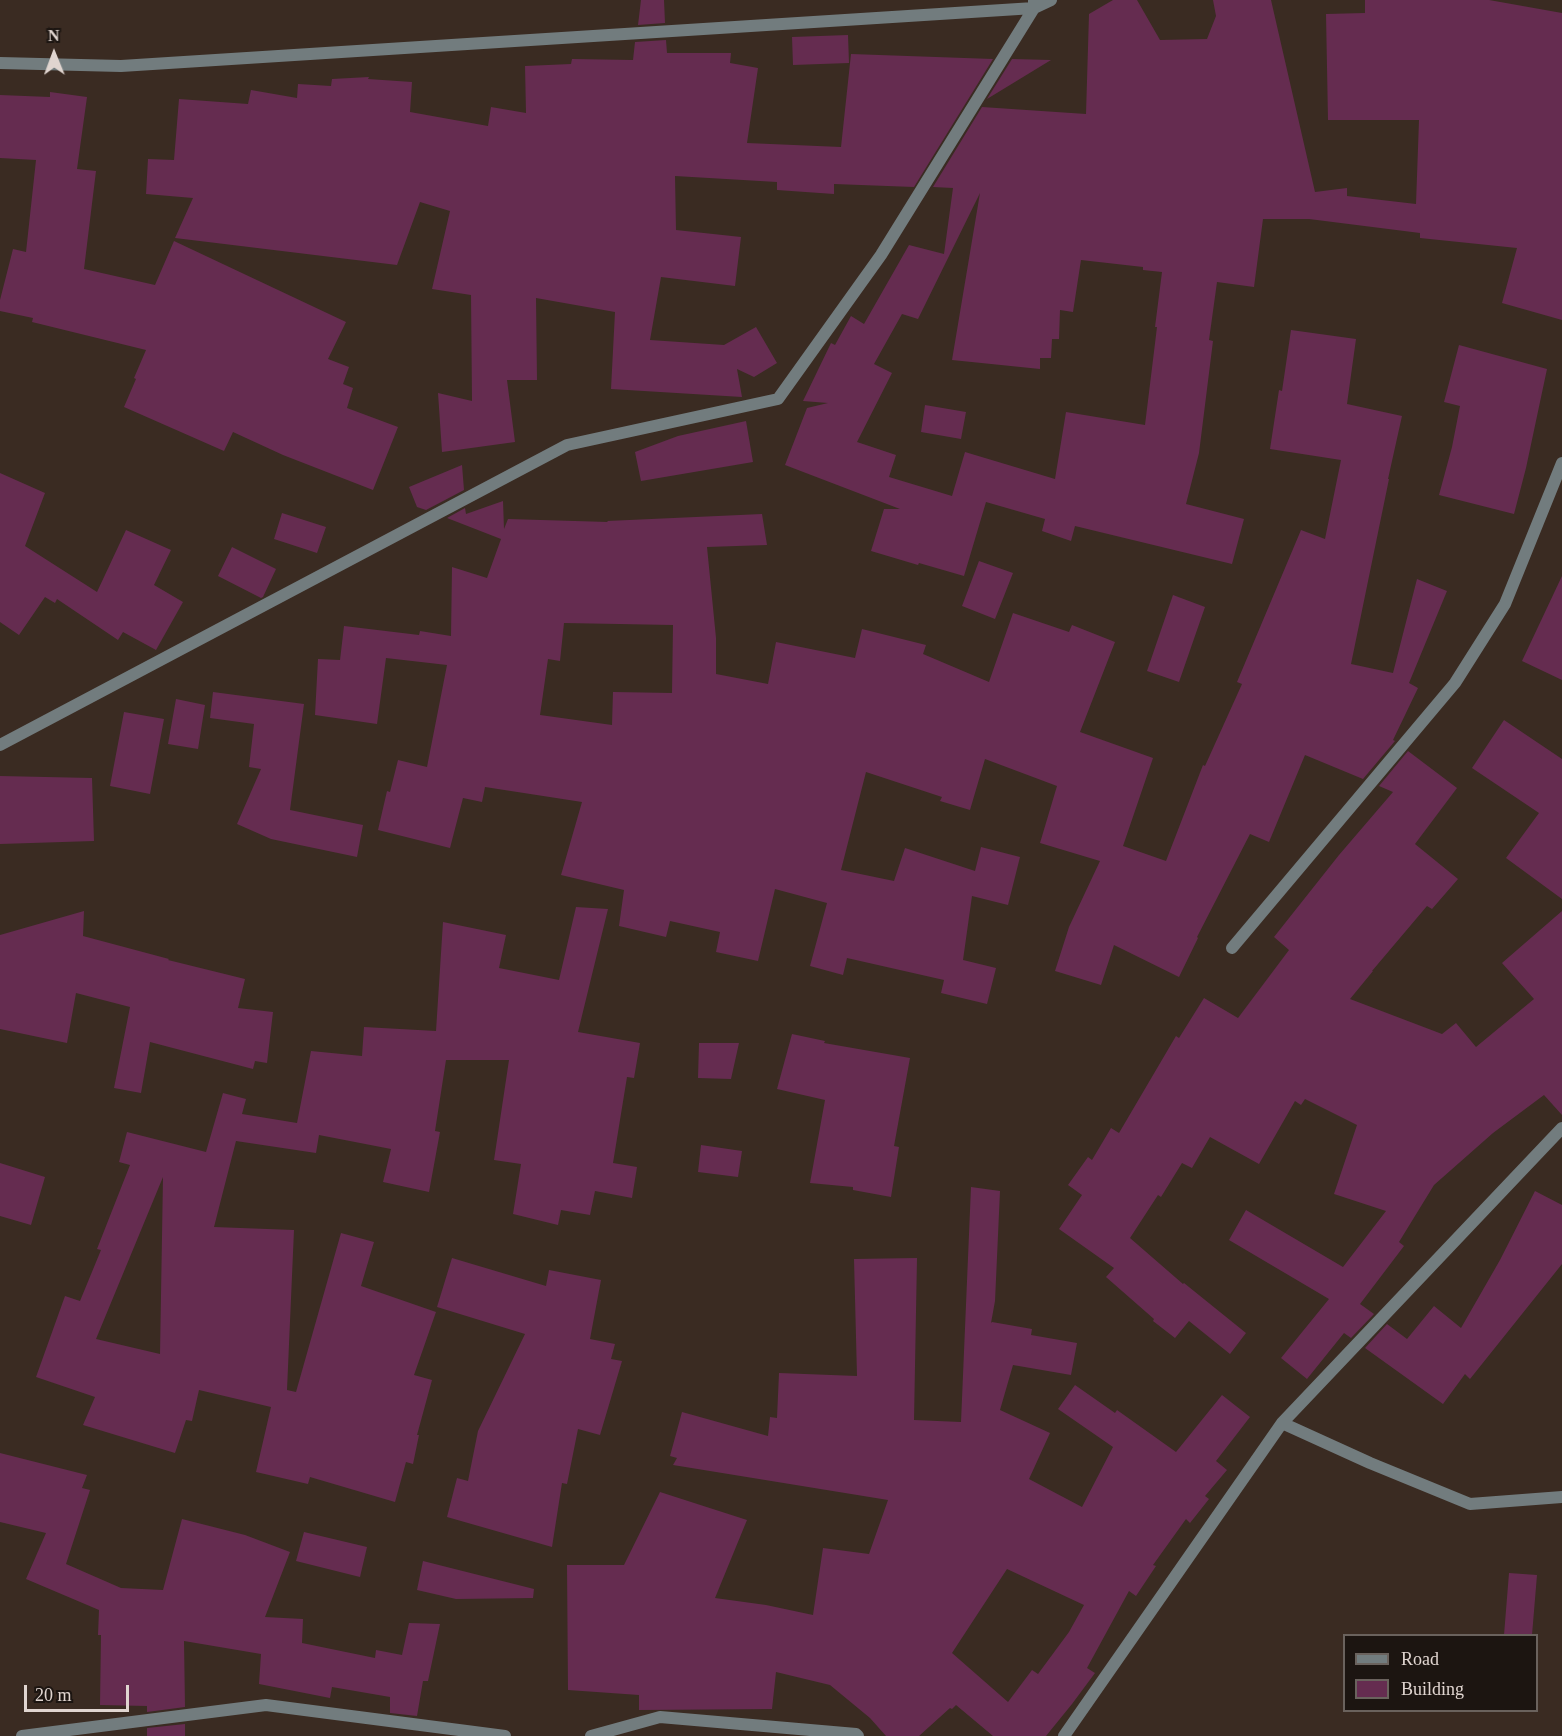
<!DOCTYPE html>
<html>
<head>
<meta charset="utf-8">
<style>
  body { margin:0 }
  #map { position:relative; width:1562px; height:1736px; overflow:hidden; background:#3a2b22; font-family:"Times New Roman",serif }
  canvas { display:block }
  .legend { position:absolute; left:1343px; top:1634px; width:195px; height:78px; box-sizing:border-box; background:#1c1511; border:2px solid #6a625d; margin:0; padding:8px 10px; list-style:none; font-size:18px; color:#e0d5d0 }
  .legend li { display:flex; align-items:center; gap:12px; height:30px }
  .legend b { width:30px; border:2px solid #6a625d }
  .north { position:absolute; left:24px; top:24px; width:60px; height:60px; -webkit-text-stroke:4px #1c1511; paint-order:stroke; rotate:359deg; font-size:16px; font-weight:700; line-height:24px; text-align:center; color:#e0d5d0 }
  .north::after { content:''; display:block; margin:auto; width:21px; height:27px; background:#e0d5d0; clip-path:polygon(50% 0,100% 100%,50% 72%,0 100%) }
  .scale { position:absolute; left:24px; top:1685px; width:105px; height:27px; box-sizing:border-box; border:3px solid #e0d5d0; border-top:0; padding-left:8px; font-size:18px; line-height:21px; white-space:nowrap; color:#e0d5d0; -webkit-text-stroke:4px #1c1511; paint-order:stroke }
</style>
</head>
<body>
<div id="map">
<canvas width="1562" height="1736"></canvas>
<ul class="legend">
<li><b style="height:8px;background:#727c7e"></b>Road</li>
<li><b style="height:16px;background:#652c50"></b>Building</li>
</ul>
<div class="north">N</div>
<div class="scale">20 m</div>
</div>
<script>
const ctx = document.querySelector('canvas').getContext('2d');
ctx.lineJoin = 'round';
function paint(path, color) {
  ctx.fillStyle = color;
  ctx.fill(path, 'evenodd');
}
function shape(rows) {
  const path = new Path2D();
  for (const r of rows) {
    path.moveTo(r[0], r[1]);
    for (let i = 2; i < r.length; i += 2) path.lineTo(r[i], r[i + 1]);
  }
  return path;
}
function stroke(path, color, width, dash) {
  ctx.strokeStyle = color;
  ctx.lineWidth = width;
  ctx.lineCap = dash ? 'butt' : 'round';
  ctx.setLineDash(dash || []);
  ctx.stroke(path);
}
const building = shape([
  [641,0,664,0,665,23,638,25],
  [1113,0,1137,0,1160,40,1207,39,1216,16,1213,0,1271,0,1315,192,1347,188,1347,196,1416,204,1419,120,1328,120,1326,14,1365,13,1365,0,1489,0,1562,13,1562,320,1502,303,1517,248,1420,238,1420,233,1309,219,1263,219,1254,287,1217,282,1209,340,1213,341,1199,453,1186,504,1244,519,1232,564,1075,526,1071,541,1042,531,1045,519,986,502,964,576,919,563,918,565,871,551,884,509,900,509,785,465,807,408,828,403,803,401,831,343,835,345,851,316,864,324,909,245,944,254,953,188,933,187,982,107,1086,114,1089,14],
  [980,193,952,360,1040,369,1040,358,1051,358,1052,339,1059,339,1060,310,1073,312,1081,260,1143,267,1143,270,1162,272,1155,327,1157,327,1145,425,1066,412,1055,479,965,452,952,496,889,477,896,455,857,442,892,373,874,364,902,314,918,319],
  [848,35,849,63,793,65,792,37],
  [666,40,667,53,731,53,730,63,758,68,747,143,841,147,851,54,993,59,914,187,834,184,834,194,777,190,777,182,675,176,676,230,741,237,735,286,661,277,650,340,724,345,756,327,777,363,754,377,737,369,742,397,611,389,615,312,536,298,537,380,507,380,515,442,442,452,438,393,472,401,471,295,432,289,450,211,420,202,397,265,175,238,193,198,146,194,148,159,174,160,179,99,248,104,251,90,297,98,298,84,331,86,332,79,369,77,368,79,412,82,410,112,488,126,491,107,526,113,525,66,571,64,572,59,633,60,635,42],
  [1012,59,1051,60,987,99],
  [50,92,87,97,77,169,96,171,84,269,155,285,174,241,346,322,328,359,349,367,343,384,353,388,347,408,398,427,373,490,283,455,233,432,224,451,124,407,136,379,134,378,146,350,32,322,33,318,0,311,0,300,13,249,26,252,36,160,0,158,0,95,50,97],
  [1291,330,1356,339,1347,404,1402,416,1388,479,1389,479,1351,664,1393,673,1417,579,1447,591,1409,683,1418,688,1393,740,1395,741,1363,779,1305,755,1269,842,1250,834,1197,937,1198,938,1179,977,1114,945,1101,985,1055,971,1069,927,1100,861,1040,843,1057,786,985,759,970,810,940,801,942,797,866,772,841,870,894,881,905,848,975,871,981,847,1020,857,1008,905,972,896,963,960,996,968,987,1004,941,993,944,980,847,958,843,975,810,966,827,903,775,889,758,961,716,952,720,932,670,921,666,937,619,926,624,890,561,875,582,802,485,787,482,802,463,798,450,848,378,830,387,791,390,792,398,760,427,767,447,665,386,658,377,724,315,715,318,659,340,660,344,626,419,635,420,631,451,636,452,567,487,578,501,539,447,518,465,508,466,514,503,501,504,529,508,519,608,522,607,521,762,514,767,545,707,547,716,638,716,674,768,684,776,642,855,658,862,629,926,645,923,654,989,682,1013,613,1069,632,1072,625,1115,642,1080,732,1153,758,1123,846,1166,861,1203,765,1205,766,1242,684,1237,682,1301,530,1325,539,1341,460,1270,449,1279,390,1282,391],
  [564,623,673,625,672,693,613,692,612,725,540,715,548,659,560,661],
  [1459,345,1547,369,1526,468,1514,514,1439,495,1452,447,1460,406,1444,402],
  [925,405,966,412,961,439,921,432],
  [746,421,753,462,641,481,635,452,678,436],
  [462,465,464,490,426,510,417,507,409,487],
  [0,473,45,493,25,546,97,592,126,530,171,550,154,585,183,602,156,650,123,632,118,640,57,599,55,603,45,597,19,635,0,622],
  [282,513,326,527,317,553,274,539],
  [232,547,276,569,263,597,261,598,218,576],
  [979,561,1013,573,995,619,962,606],
  [1562,576,1562,680,1522,661],
  [1173,595,1205,607,1179,682,1147,671],
  [213,692,304,704,290,810,363,825,357,857,271,839,237,824,261,769,249,767,254,724,210,718],
  [176,699,205,705,198,749,168,744],
  [124,712,164,719,150,794,110,786],
  [1504,720,1562,759,1562,899,1506,858,1539,813,1472,768],
  [1408,751,1457,788,1415,844,1458,879,1432,909,1427,906,1372,971,1373,971,1350,999,1442,1034,1456,1023,1476,1047,1534,999,1502,963,1562,911,1562,1115,1544,1095,1493,1133,1434,1185,1399,1242,1404,1246,1360,1304,1374,1314,1351,1338,1344,1333,1307,1379,1281,1358,1329,1299,1229,1240,1246,1210,1343,1267,1386,1211,1334,1194,1357,1125,1305,1099,1301,1105,1295,1101,1259,1164,1210,1137,1192,1168,1182,1163,1161,1197,1158,1195,1130,1238,1183,1284,1184,1283,1246,1333,1230,1354,1189,1321,1175,1338,1153,1321,1154,1319,1106,1277,1114,1268,1059,1229,1082,1195,1068,1185,1088,1157,1092,1160,1111,1128,1119,1133,1176,1036,1179,1038,1204,998,1238,1018,1289,950,1274,937,1339,855,1393,792,1379,786],
  [0,776,92,778,94,841,0,844],
  [576,907,608,909,578,1032,640,1043,634,1078,627,1077,613,1163,637,1167,632,1198,595,1191,590,1215,561,1210,558,1225,513,1214,521,1164,494,1160,509,1060,446,1060,435,1131,440,1132,429,1192,383,1182,391,1149,319,1135,316,1153,236,1141,214,1227,294,1230,287,1390,296,1392,341,1233,374,1242,361,1286,436,1312,414,1375,432,1380,417,1435,419,1435,413,1464,406,1462,395,1502,310,1477,308,1484,256,1472,271,1407,199,1390,192,1421,186,1420,175,1453,83,1425,95,1397,36,1377,65,1296,80,1301,101,1250,97,1249,130,1165,119,1162,127,1132,206,1152,223,1093,246,1099,242,1114,297,1123,311,1051,362,1056,364,1027,436,1031,443,922,506,935,499,968,559,980],
  [163,1177,160,1354,96,1339],
  [84,911,83,936,169,959,168,960,245,979,238,1008,273,1012,267,1063,255,1061,253,1069,150,1042,141,1093,114,1088,130,1007,76,993,67,1043,0,1029,0,935],
  [792,1034,825,1041,824,1043,910,1058,894,1146,899,1147,891,1197,853,1190,853,1187,810,1183,825,1100,777,1089],
  [699,1043,739,1043,731,1079,698,1078],
  [701,1145,742,1151,738,1177,698,1172],
  [0,1163,45,1177,31,1225,0,1216],
  [971,1187,1000,1191,995,1301,991,1323,992,1322,1032,1329,1031,1335,1077,1343,1071,1375,1013,1365,1000,1410,1050,1433,1029,1479,1082,1507,1113,1447,1058,1409,1075,1385,1115,1413,1117,1410,1176,1452,1222,1395,1250,1417,1216,1461,1227,1470,1205,1496,1209,1499,1190,1523,1186,1519,1153,1565,1156,1566,1136,1596,1129,1591,1087,1668,1095,1673,1072,1704,1046,1736,993,1736,956,1705,952,1709,950,1708,919,1736,886,1736,870,1718,830,1685,776,1672,772,1709,639,1710,639,1695,568,1690,567,1565,624,1565,660,1492,747,1520,715,1598,766,1605,813,1615,823,1548,869,1554,888,1500,673,1465,677,1458,670,1456,682,1412,768,1436,770,1417,777,1418,779,1373,857,1376,854,1259,917,1258,914,1420,961,1422],
  [1007,1569,1084,1605,1069,1632,1038,1674,1032,1670,1008,1702,952,1653],
  [1535,1191,1562,1205,1562,1264,1470,1379,1465,1374,1443,1404,1365,1348,1387,1324,1407,1339,1434,1306,1461,1328,1500,1260],
  [452,1258,546,1286,549,1270,601,1280,590,1339,615,1344,611,1359,622,1361,600,1435,578,1429,567,1484,562,1483,552,1547,447,1517,457,1478,468,1481,478,1431,525,1334,437,1307],
  [0,1453,87,1475,82,1488,90,1490,66,1564,121,1588,163,1590,182,1519,245,1535,290,1552,265,1617,303,1619,302,1643,375,1658,376,1650,402,1655,409,1623,440,1624,428,1681,423,1681,417,1716,390,1713,390,1697,332,1687,330,1698,259,1684,261,1654,184,1641,185,1707,147,1712,147,1706,100,1705,101,1635,98,1635,99,1610,26,1579,46,1533,0,1522],
  [304,1532,367,1547,360,1577,296,1561],
  [423,1561,534,1589,533,1598,456,1599,417,1590],
  [1509,1573,1537,1575,1532,1635,1504,1635],
  [185,1724,185,1736,147,1736,147,1728]
]);
const minor = shape([
  [0,63,121,66,1034,8,1051,0],
  [0,745,567,445,778,399,881,255,1034,8,1034,0],
  [1232,948,1455,683,1505,604,1562,463],
  [1282,1423,1370,1463,1470,1504,1562,1497],
  [22,1736,266,1705,505,1736],
  [591,1736,660,1717,856,1734,858,1736],
  [1064,1736,1282,1423,1562,1128]
]);
paint(building, '#652c50');
stroke(minor, '#727c7e', 12);
</script>
</body>
</html>
